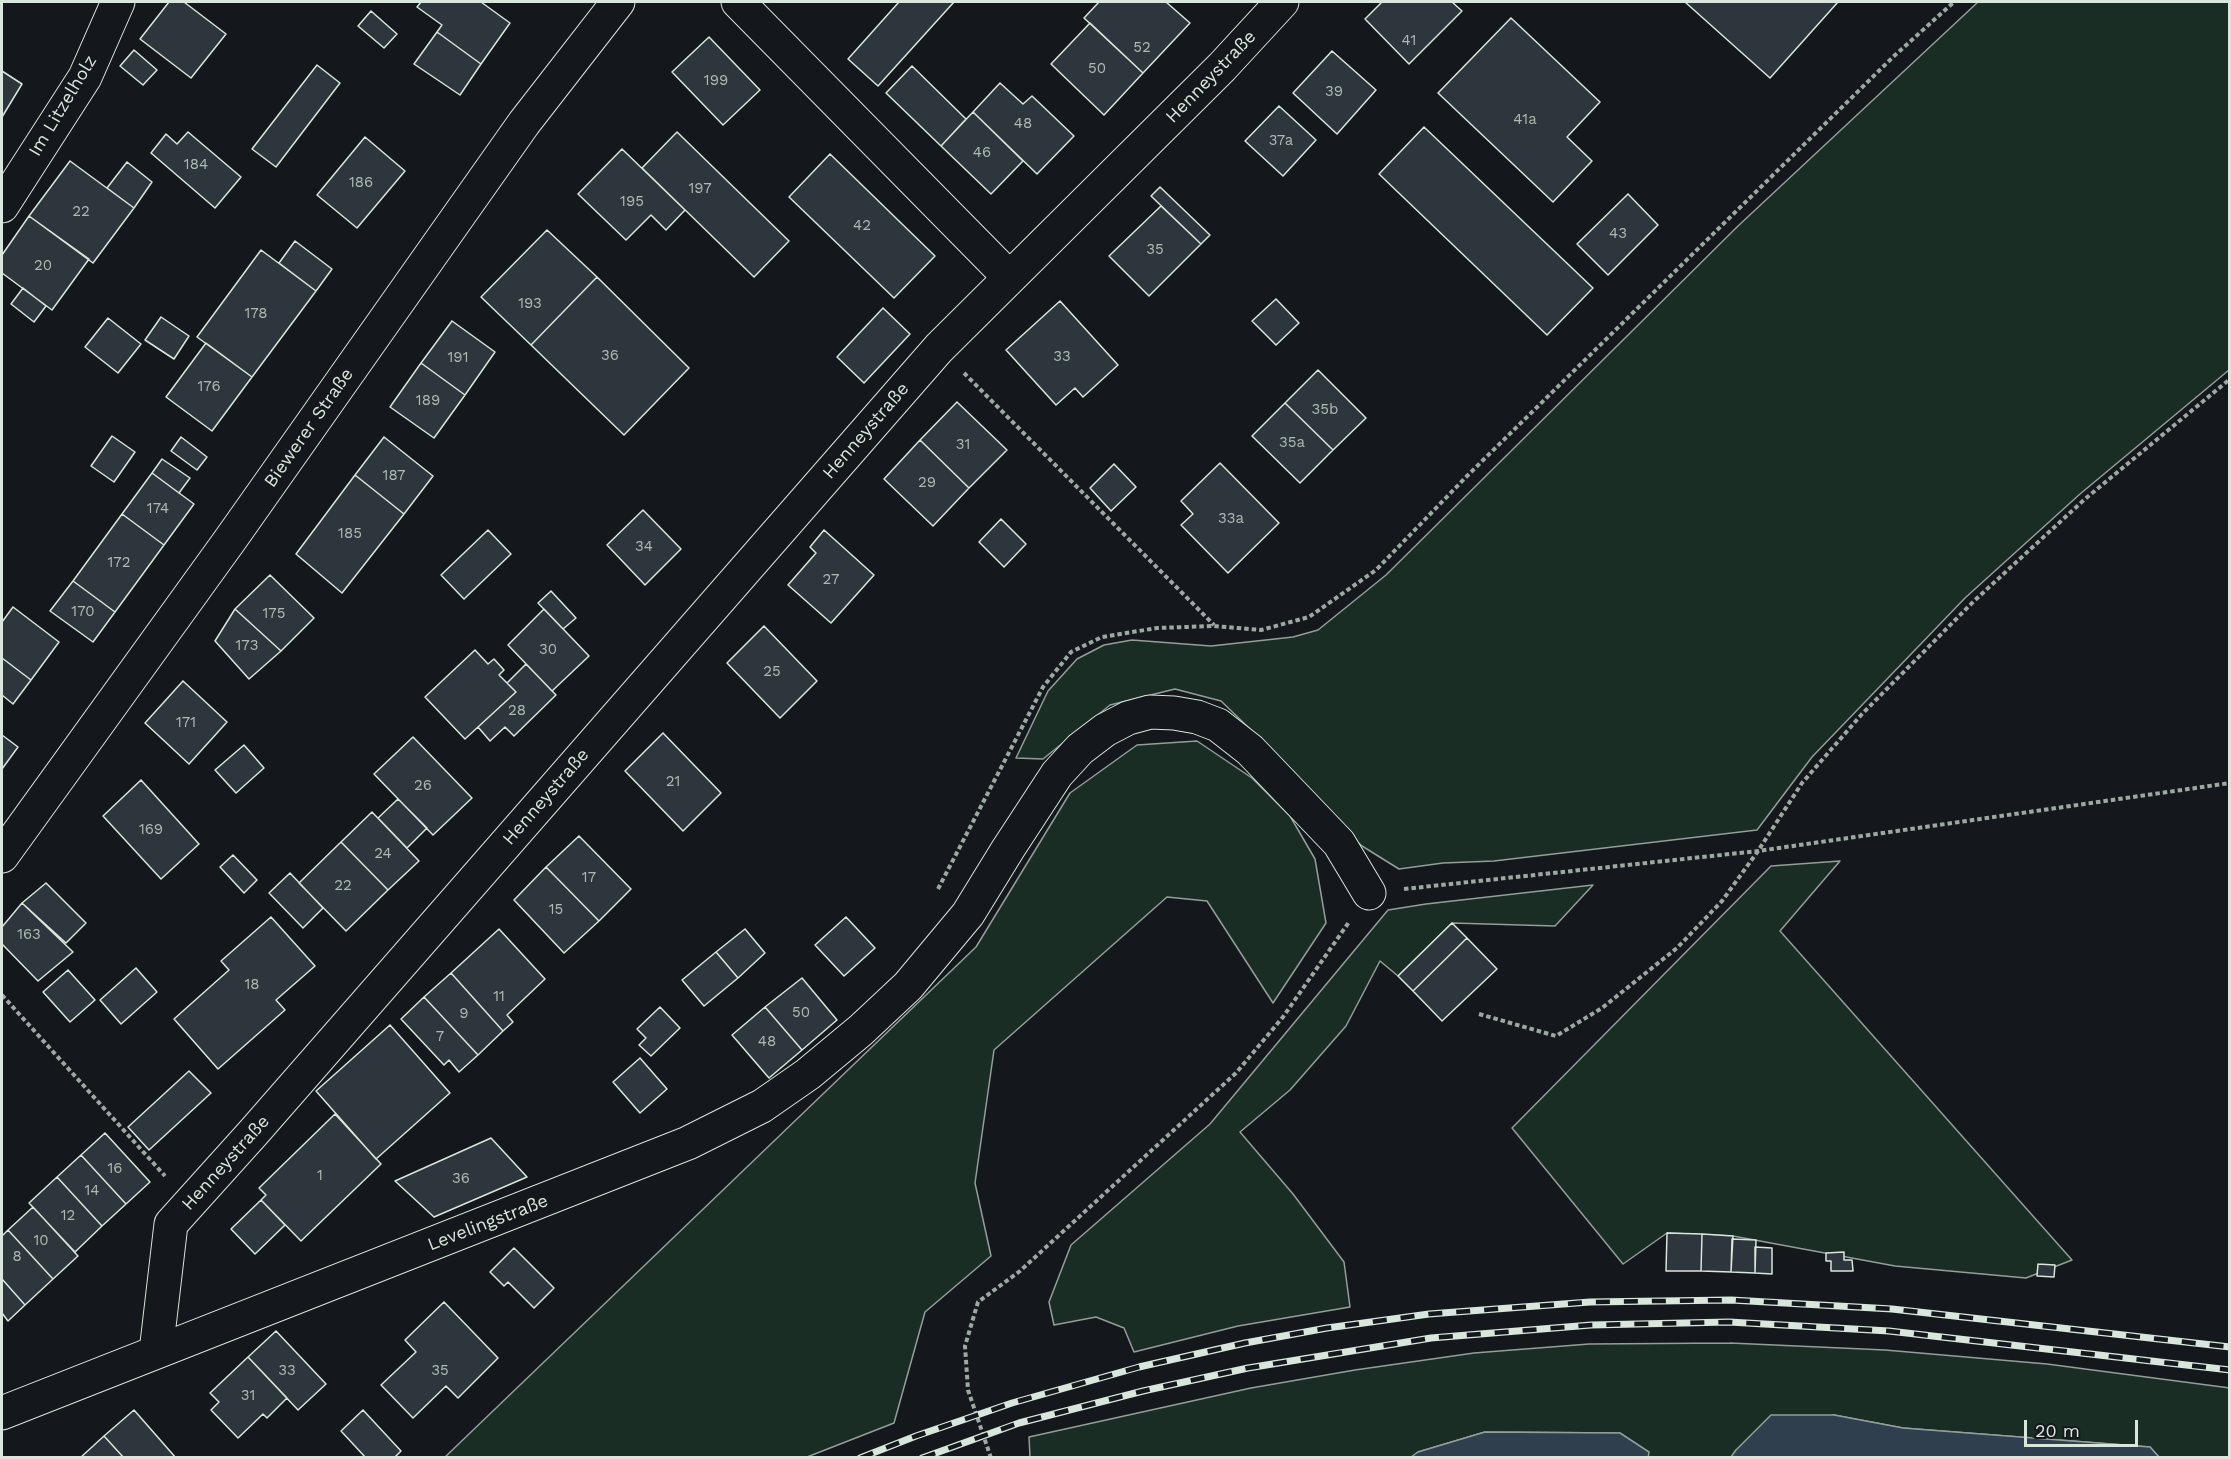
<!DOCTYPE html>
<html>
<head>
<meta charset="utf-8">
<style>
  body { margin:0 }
  #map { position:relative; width:2231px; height:1459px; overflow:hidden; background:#14181c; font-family:"Work Sans",sans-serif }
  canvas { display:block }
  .frame { position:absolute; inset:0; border:3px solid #d8e6dc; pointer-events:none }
  .scale { position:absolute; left:2024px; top:1420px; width:114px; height:27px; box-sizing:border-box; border:3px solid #d8e6dc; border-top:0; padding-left:8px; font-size:18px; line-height:21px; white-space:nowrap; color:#d8e6dc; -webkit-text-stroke:4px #14181c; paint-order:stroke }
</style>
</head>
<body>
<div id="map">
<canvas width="2231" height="1459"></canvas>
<div class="frame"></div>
<div class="scale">20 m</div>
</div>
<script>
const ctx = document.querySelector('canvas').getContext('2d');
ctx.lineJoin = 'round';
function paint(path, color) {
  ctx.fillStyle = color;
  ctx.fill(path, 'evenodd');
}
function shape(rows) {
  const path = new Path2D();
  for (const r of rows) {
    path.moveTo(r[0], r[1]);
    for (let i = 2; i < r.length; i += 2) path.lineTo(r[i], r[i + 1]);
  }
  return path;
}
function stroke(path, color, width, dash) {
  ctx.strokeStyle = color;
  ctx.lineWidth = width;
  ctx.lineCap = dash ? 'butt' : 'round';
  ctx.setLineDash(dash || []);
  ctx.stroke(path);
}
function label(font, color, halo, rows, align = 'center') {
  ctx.font = font + ' "Work Sans",sans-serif';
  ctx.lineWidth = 4.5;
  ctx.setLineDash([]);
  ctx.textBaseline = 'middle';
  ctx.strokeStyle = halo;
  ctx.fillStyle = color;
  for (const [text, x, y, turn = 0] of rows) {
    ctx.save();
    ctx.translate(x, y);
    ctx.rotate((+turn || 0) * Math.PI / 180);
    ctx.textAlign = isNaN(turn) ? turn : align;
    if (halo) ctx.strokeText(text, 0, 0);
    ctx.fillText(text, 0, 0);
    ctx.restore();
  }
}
const green = shape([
  [1978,2,2229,2,2229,370,2080,494,1965,598,1812,757,1757,830,1494,861,1443,863,1399,869,1362,846,1316,804,1279,757,1221,701,1175,689,1110,705,1043,759,1016,758,1048,691,1077,659,1104,645,1132,640,1211,646,1293,637,1318,630,1386,575,1738,226,1978,2],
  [1197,741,1252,778,1290,816,1315,859,1326,923,1273,1003,1207,901,1167,897,994,1050,975,1183,991,1256,925,1312,894,1423,807,1457,444,1458,976,947,1070,793,1137,745,1197,741],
  [1840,861,1780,931,2072,1260,2026,1278,1895,1266,1733,1236,1667,1233,1623,1264,1512,1128,1771,866,1840,861],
  [1593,885,1555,926,1452,923,1398,976,1380,961,1346,1026,1290,1090,1240,1132,1293,1194,1344,1262,1350,1307,1238,1326,1134,1352,1124,1328,1096,1317,1054,1325,1049,1302,1071,1245,1210,1124,1388,910,1426,904,1593,885],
  [1730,1343,1885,1350,2047,1364,2230,1388,2229,1458,2159,1457,2150,1447,1903,1428,1834,1415,1736,1450,1731,1458,1648,1457,1648,1452,1620,1433,1485,1432,1418,1452,1411,1458,1030,1457,1029,1437,1251,1388,1355,1370,1474,1353,1589,1344,1730,1343]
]);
const water = shape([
  [1771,1415,1834,1415,1903,1428,2150,1447,2159,1457,1731,1457,1736,1450,1771,1415],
  [1485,1432,1620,1433,1649,1452,1648,1458,1411,1457,1418,1452,1485,1432]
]);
const building = shape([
  [169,2,184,2,226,34,191,78,140,39,169,2],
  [421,2,481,2,510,23,481,64,437,32,442,25,417,7,421,2],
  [899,2,954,2,878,86,848,59,899,2],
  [1099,2,1166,2,1190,23,1143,73,1084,18,1099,2],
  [1382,2,1452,2,1462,11,1409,64,1365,19,1382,2],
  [1685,2,1838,2,1770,78,1685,2],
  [371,11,397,34,384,48,358,26,371,11],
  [1511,18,1600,102,1567,137,1592,161,1553,202,1438,93,1511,18],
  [1090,23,1143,73,1104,115,1051,64,1090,23],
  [437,32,481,64,460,95,414,64,437,32],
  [709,37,760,90,723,125,672,72,709,37],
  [134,50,157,70,143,85,120,66,134,50],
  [1332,51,1376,90,1337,134,1293,93,1332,51],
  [317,65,340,83,276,167,252,149,317,65],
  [912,66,966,119,941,146,886,93,912,66],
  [2,71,22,84,2,117,2,71],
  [1000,83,1023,104,1032,96,1074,136,1037,174,973,112,1000,83],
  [1279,106,1316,140,1283,176,1245,141,1279,106],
  [973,112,1023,161,991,194,941,146,973,112],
  [1424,127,1593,288,1547,335,1379,174,1424,127],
  [188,132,241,177,215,208,151,153,166,134,177,144,188,132],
  [677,132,789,241,754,277,642,168,677,132],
  [365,137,405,171,357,228,317,195,365,137],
  [622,149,685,210,666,230,651,215,626,240,578,194,622,149],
  [830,154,935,256,894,298,789,197,830,154],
  [70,161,134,208,93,263,29,216,70,161],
  [127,162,152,182,134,208,107,188,127,162],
  [1160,187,1210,235,1201,244,1151,196,1160,187],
  [1628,194,1658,225,1608,275,1577,244,1628,194],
  [1161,206,1201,244,1149,296,1109,256,1161,206],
  [29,216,89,259,52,310,2,273,2,255,29,216],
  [547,230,597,277,531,345,481,297,547,230],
  [295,241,332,269,316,291,279,263,295,241],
  [261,250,316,291,252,377,197,337,261,250],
  [597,277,689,368,624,435,531,345,597,277],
  [23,288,46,306,34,322,11,304,23,288],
  [1276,299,1299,323,1276,345,1252,321,1276,299],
  [1060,301,1118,365,1083,397,1075,388,1056,405,1006,350,1060,301],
  [883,308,910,334,864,383,837,357,883,308],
  [161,317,189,336,174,359,145,340,161,317],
  [108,318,141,344,118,373,85,347,108,318],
  [452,321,495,352,465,395,421,363,452,321],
  [206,343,252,377,212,431,166,397,206,343],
  [421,363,465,395,434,438,390,407,421,363],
  [1318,370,1366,418,1333,450,1285,403,1318,370],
  [957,402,1007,450,969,488,920,440,957,402],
  [1285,403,1333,450,1300,483,1252,436,1285,403],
  [112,436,135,452,114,482,91,466,112,436],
  [181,437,207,457,197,470,171,451,181,437],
  [384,437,433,476,404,514,355,475,384,437],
  [920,440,969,488,933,526,884,479,920,440],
  [162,459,190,478,179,493,152,473,162,459],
  [1220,463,1279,523,1228,573,1181,525,1193,514,1181,501,1220,463],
  [1114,464,1136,487,1111,511,1090,488,1114,464],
  [152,473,194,504,164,545,122,514,152,473],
  [355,475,404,514,342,593,296,554,355,475],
  [643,510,681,549,645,585,607,545,643,510],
  [122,514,164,545,115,612,73,581,122,514],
  [1001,519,1026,544,1004,567,979,542,1001,519],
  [488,530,511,554,464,599,441,575,488,530],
  [824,530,874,575,831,623,788,585,816,553,810,547,824,530],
  [270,575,314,618,281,651,235,609,270,575],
  [73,581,115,612,93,642,50,611,73,581],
  [551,591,576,618,563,629,538,603,551,591],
  [13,607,59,642,31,680,2,658,2,622,13,607],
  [235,609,281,651,249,679,215,641,235,609],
  [544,609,589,656,552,691,508,645,544,609],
  [764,626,817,681,780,718,727,663,764,626],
  [475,650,488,664,494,659,504,670,499,675,516,692,465,739,425,697,475,650],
  [2,658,31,680,13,704,2,695,2,658],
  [526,664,556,695,514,736,505,727,490,741,478,727,516,692,507,683,526,664],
  [183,681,227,722,189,764,145,723,183,681],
  [663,733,721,793,683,831,625,771,663,733],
  [2,735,18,747,2,769,2,735],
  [413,737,472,798,433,835,374,774,413,737],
  [244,745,264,768,236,793,215,770,244,745],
  [141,780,199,844,161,879,103,816,141,780],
  [398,799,427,828,407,848,378,818,398,799],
  [372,812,419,861,388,890,341,842,372,812],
  [579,836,631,889,599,921,546,867,579,836],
  [341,842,388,890,346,931,299,883,341,842],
  [233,855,257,880,244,893,220,867,233,855],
  [546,867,599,921,564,953,514,900,546,867],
  [290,873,323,908,303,928,269,893,290,873],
  [46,883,86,923,66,943,22,903,46,883],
  [22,903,73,952,38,981,2,944,2,927,22,903],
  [271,917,315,966,276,1000,285,1010,218,1069,174,1019,229,970,221,961,271,917],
  [846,917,875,948,844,976,815,945,846,917],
  [1452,923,1467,938,1413,991,1398,976,1452,923],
  [499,929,545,979,507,1015,513,1022,503,1031,451,973,499,929],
  [745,929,765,953,738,978,716,952,745,929],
  [1467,938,1497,969,1442,1021,1413,991,1467,938],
  [716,952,738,978,704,1006,682,980,716,952],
  [136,968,157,992,121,1024,100,1000,136,968],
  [68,970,95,1000,70,1022,43,992,68,970],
  [451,973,503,1031,478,1055,424,997,451,973],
  [802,978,837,1020,802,1050,765,1007,802,978],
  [424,997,478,1055,459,1072,449,1060,444,1065,401,1019,424,997],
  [660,1007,680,1028,651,1056,639,1045,646,1038,637,1029,660,1007],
  [765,1007,802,1050,769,1078,732,1035,765,1007],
  [390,1025,450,1093,376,1159,316,1091,390,1025],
  [640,1058,667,1089,640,1113,613,1082,640,1058],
  [189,1071,211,1093,149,1150,128,1127,189,1071],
  [335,1114,381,1164,301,1241,261,1200,266,1195,259,1188,335,1114],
  [105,1133,150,1182,126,1204,81,1155,105,1133],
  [491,1138,527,1177,434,1217,395,1181,491,1138],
  [81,1155,126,1204,102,1226,57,1177,81,1155],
  [57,1177,102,1226,75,1252,29,1203,57,1177],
  [261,1200,285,1225,255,1254,231,1229,261,1200],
  [33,1207,78,1256,53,1279,8,1230,33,1207],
  [8,1230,53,1279,25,1305,2,1279,2,1236,8,1230],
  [1667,1233,1702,1234,1701,1271,1666,1271,1667,1233],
  [1702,1234,1733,1236,1731,1272,1701,1271,1702,1234],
  [1732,1239,1756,1240,1755,1273,1731,1272,1732,1239],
  [1755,1247,1772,1248,1772,1274,1755,1273,1755,1247],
  [514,1248,554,1288,534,1308,508,1282,504,1286,490,1272,514,1248],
  [1844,1252,1844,1260,1852,1260,1853,1271,1831,1271,1831,1261,1826,1261,1826,1253,1844,1252],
  [2038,1264,2055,1265,2054,1277,2037,1276,2038,1264],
  [2,1279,25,1305,8,1321,2,1313,2,1279],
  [444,1302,498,1358,458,1398,446,1386,413,1418,381,1385,416,1352,405,1340,444,1302],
  [276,1331,326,1384,298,1410,248,1357,276,1331],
  [248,1357,287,1398,267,1418,263,1414,238,1438,211,1410,219,1402,210,1393,248,1357],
  [134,1410,176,1458,124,1458,104,1436,134,1410],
  [363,1410,401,1451,394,1458,366,1458,341,1431,363,1410],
  [104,1436,124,1458,80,1458,104,1436]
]);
const path = shape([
  [964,373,1214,625],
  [938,889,1043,687,1071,652,1102,637,1157,628,1214,626,1261,630,1309,617,1376,570,1468,475,1894,56,1954,2],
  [1404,889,1758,851,2230,783],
  [2,995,165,1176],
  [1479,1014,1556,1036,1602,1008,1677,948,1722,901,1758,851,1802,783,1862,714,1974,601,2085,499,2230,379],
  [991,1458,968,1390,965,1346,978,1302,1020,1271,1236,1073,1283,1017,1349,922]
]);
const minor = shape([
  [738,2,1009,277],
  [2,206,85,77,118,2],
  [2,856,230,540,524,123,618,2],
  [156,1352,171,1224,253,1133,939,348,1222,67,1282,2],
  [2,1413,688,1143,762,1106,808,1074,861,1030,908,986,968,914,1008,849,1057,774,1080,749,1105,730,1128,718,1150,712,1174,713,1197,717,1218,725,1250,750,1339,843,1369,893]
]);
const rail = shape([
  [860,1458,916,1436,1012,1403,1139,1367,1245,1343,1327,1328,1429,1314,1590,1302,1731,1300,1892,1309,2230,1347],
  [922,1458,1019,1423,1143,1391,1248,1368,1431,1338,1591,1325,1729,1322,1889,1331,2230,1370]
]);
const numberNames = [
  ["41",1409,41],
  ["52",1142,48],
  ["50",1097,69],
  ["199",716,81],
  ["39",1334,92],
  ["41a",1525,120],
  ["48",1023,124],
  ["37a",1281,141],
  ["46",982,153],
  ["184",196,165],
  ["186",361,183],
  ["197",700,189],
  ["195",632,202],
  ["22",81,212],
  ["42",862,226],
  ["43",1618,234],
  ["35",1155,250],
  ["20",43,266],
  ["193",530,304],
  ["178",256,314],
  ["36",610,356],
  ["33",1062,357],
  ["191",458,358],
  ["176",209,387],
  ["189",428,401],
  ["35b",1325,410],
  ["35a",1292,443],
  ["31",963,445],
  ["187",394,476],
  ["29",927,483],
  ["174",158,509],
  ["33a",1231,519],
  ["185",350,534],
  ["34",644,547],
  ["172",119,563],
  ["27",831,580],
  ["170",83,612],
  ["175",274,614],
  ["173",247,646],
  ["30",548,650],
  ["25",772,672],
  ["28",517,711],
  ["171",186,723],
  ["21",673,782],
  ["26",423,786],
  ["169",151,830],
  ["24",383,854],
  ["17",589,878],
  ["22",343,886],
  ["15",556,910],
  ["163",29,935],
  ["18",252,985],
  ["11",499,997],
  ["50",801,1013],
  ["9",464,1014],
  ["7",440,1037],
  ["48",767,1042],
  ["16",115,1169],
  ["1",320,1176],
  ["36",461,1179],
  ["14",92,1191],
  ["12",68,1216],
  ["10",41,1241],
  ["8",17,1257],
  ["33",287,1371],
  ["35",440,1371],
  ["31",248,1396]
];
const streetNames = [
  ["Henneystraße",1211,77,-46],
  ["Im Litzelholz",63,106,-59],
  ["Biewerer Straße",309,428,-55],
  ["Henneystraße",866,431,-49],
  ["Henneystraße",546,797,-49],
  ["Henneystraße",226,1163,-48],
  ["Levelingstraße",488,1223,-21]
];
paint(green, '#1a2d24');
stroke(green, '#939e99', 1.5);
paint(water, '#2f3f4d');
stroke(water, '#939e99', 1.5);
paint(building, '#2c363c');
stroke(building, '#d8e6dc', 1.5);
stroke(minor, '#d8e6dc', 35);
stroke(path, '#9da8a2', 4, [4.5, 3]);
stroke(minor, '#14181c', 33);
stroke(rail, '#d8e6dc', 7);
stroke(rail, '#14181c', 4.5, [14]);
label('15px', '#adbab4', null, numberNames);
label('18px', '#d8e6dc', '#14181c', streetNames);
</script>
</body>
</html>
